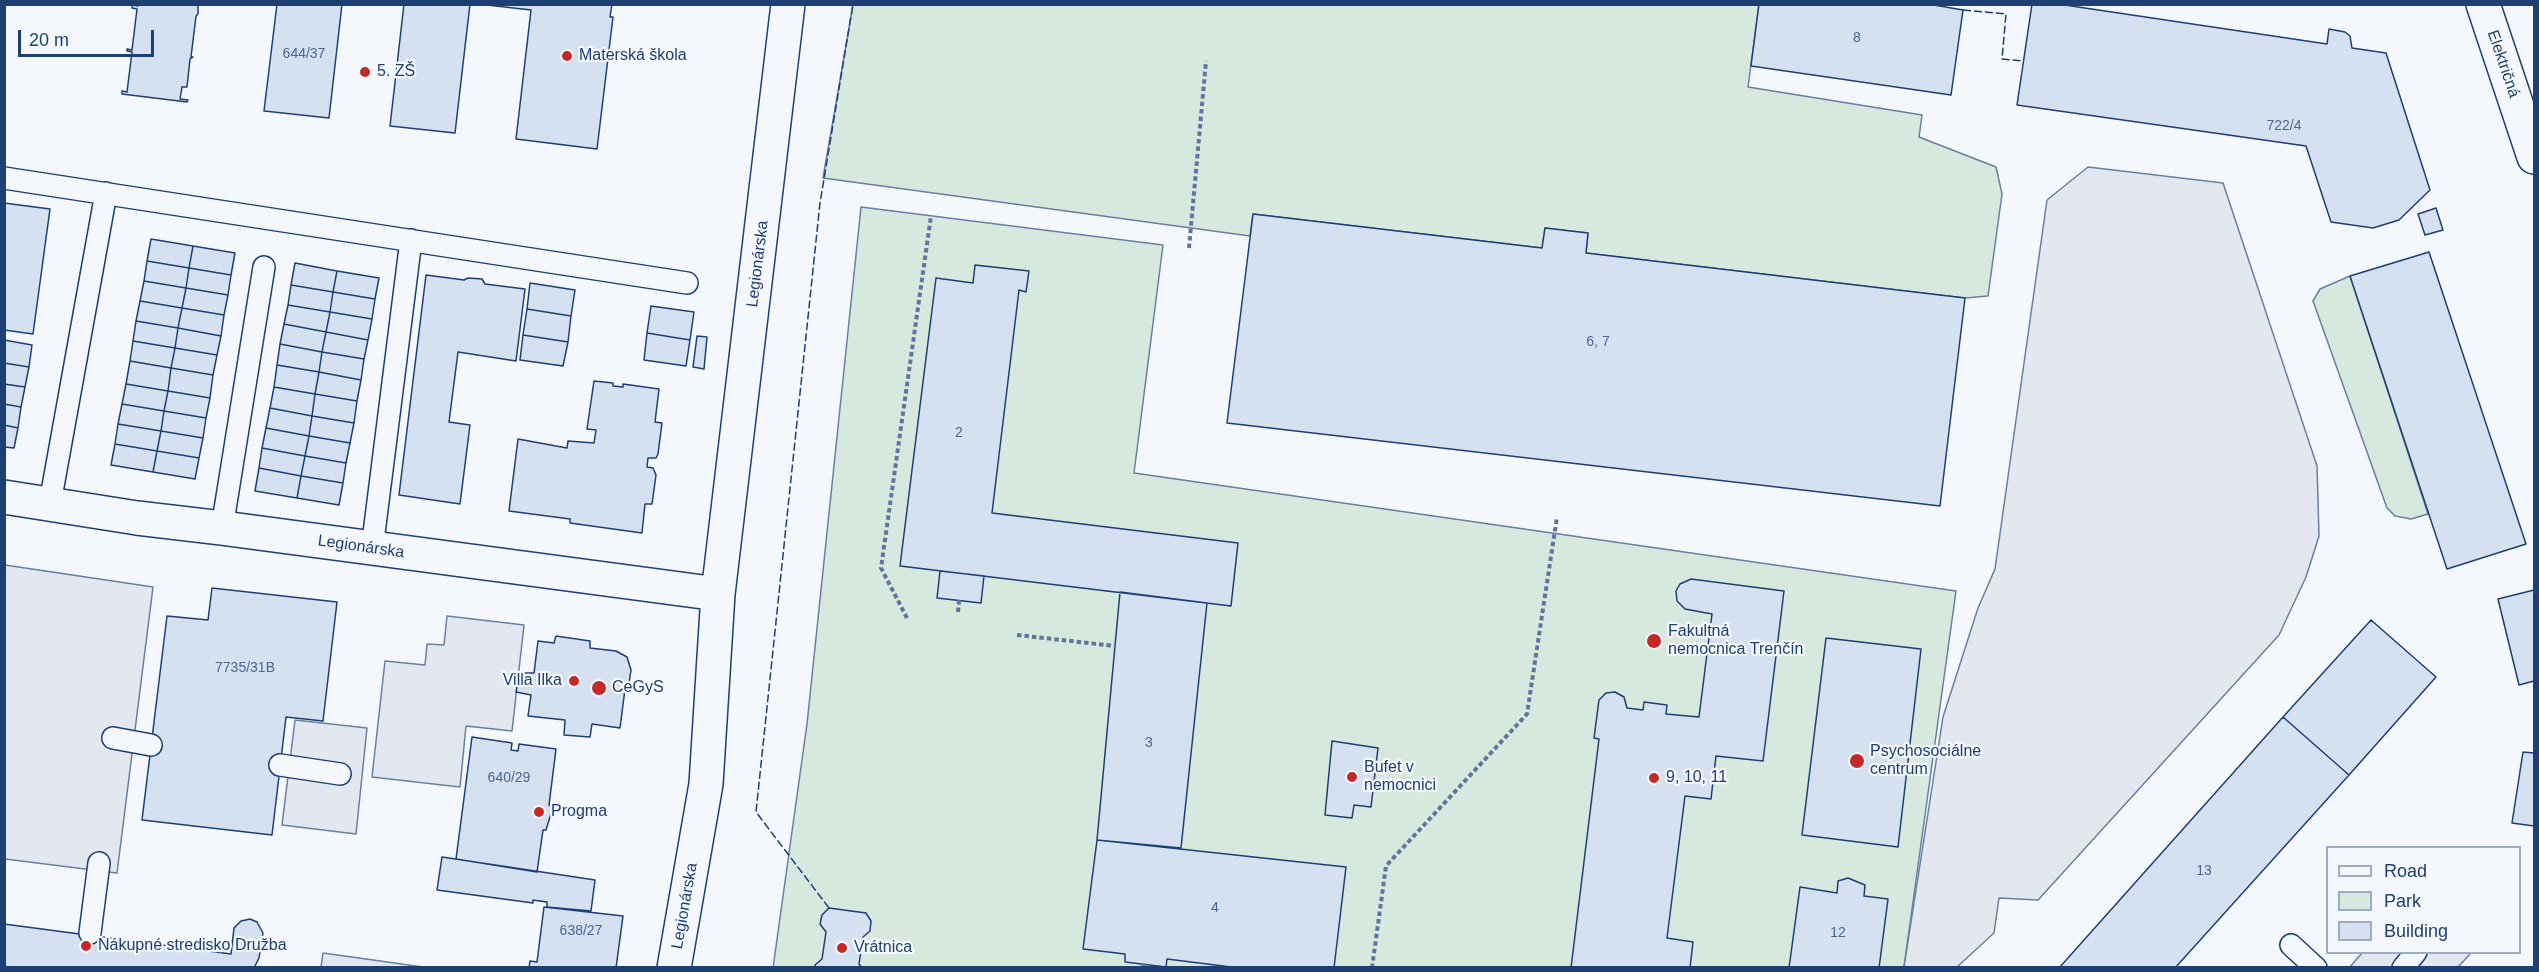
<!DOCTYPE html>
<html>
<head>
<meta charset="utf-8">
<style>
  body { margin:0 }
  #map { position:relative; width:2539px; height:972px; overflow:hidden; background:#f4f7fb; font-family:Helvetica,sans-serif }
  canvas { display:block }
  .frame { position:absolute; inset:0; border:6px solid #1d3f73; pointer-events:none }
  .legend { position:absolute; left:2326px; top:846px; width:195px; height:108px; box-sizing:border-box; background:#f4f7fb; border:2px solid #9eadc5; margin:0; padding:8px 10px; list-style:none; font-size:18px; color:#1d3f73 }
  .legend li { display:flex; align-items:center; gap:12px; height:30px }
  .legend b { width:30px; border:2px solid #9eadc5 }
  .scale { position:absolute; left:18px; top:30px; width:136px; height:27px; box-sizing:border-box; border:3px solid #1d3f73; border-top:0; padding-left:8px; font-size:18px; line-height:21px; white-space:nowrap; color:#1d3f73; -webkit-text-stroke:4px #f4f7fb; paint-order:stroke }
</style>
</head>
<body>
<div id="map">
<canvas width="2539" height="972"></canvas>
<div class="frame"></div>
<ul class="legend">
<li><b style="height:8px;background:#f4f7fb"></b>Road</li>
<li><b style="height:16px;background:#d7e8df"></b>Park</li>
<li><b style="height:16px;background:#d5e0f0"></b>Building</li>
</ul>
<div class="scale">20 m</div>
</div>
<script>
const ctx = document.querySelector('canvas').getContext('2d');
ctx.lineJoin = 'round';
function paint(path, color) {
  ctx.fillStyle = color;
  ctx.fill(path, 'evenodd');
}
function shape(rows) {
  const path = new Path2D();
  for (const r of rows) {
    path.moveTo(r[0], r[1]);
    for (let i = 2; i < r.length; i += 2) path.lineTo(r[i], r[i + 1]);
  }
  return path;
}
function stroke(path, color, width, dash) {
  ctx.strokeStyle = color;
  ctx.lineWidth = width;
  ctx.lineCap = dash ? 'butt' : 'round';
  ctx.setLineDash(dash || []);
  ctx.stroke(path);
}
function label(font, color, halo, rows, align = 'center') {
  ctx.font = font + ' Helvetica,sans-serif';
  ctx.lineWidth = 4.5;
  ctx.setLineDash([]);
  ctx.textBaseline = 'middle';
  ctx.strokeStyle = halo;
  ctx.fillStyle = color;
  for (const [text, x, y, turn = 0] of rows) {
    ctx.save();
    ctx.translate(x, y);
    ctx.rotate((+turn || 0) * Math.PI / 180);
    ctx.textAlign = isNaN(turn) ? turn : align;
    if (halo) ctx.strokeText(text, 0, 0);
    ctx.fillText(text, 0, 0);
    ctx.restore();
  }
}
const green = shape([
  [1759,4,1748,87,1922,115,1919,137,1996,167,2002,194,1988,296,1965,298,1586,253,1588,233,1545,228,1542,248,1253,214,1250,236,823,178,853,5,1759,4],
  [861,207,1163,245,1134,473,1956,591,1904,967,773,968,807,724,861,207],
  [2350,276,2428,514,2411,519,2395,516,2387,508,2313,301,2320,289,2350,276]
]);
const parking = shape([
  [2088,167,2223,183,2317,466,2319,536,2306,577,2279,635,2038,900,1999,898,1994,933,1957,967,1904,967,1943,717,1978,608,1995,569,2047,200,2088,167],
  [5,565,153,587,117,873,5,859,5,565],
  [447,616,524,625,512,731,466,726,460,787,372,777,385,661,425,665,427,644,444,645,447,616],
  [295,720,367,728,356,834,282,825,295,720],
  [323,953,423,967,321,967,323,953],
  [2362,953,2471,953,2458,967,2349,968,2362,953]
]);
const building = shape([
  [138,4,198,4,198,14,196,16,191,57,193,57,190,59,187,87,182,87,180,99,188,100,187,102,122,94,122,91,127,92,132,52,127,51,127,49,132,50,137,9,132,8,132,5,138,6,138,4],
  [277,4,342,4,329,118,264,111,277,4],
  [404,4,470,4,455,133,390,126,404,4],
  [478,4,612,4,610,17,613,17,597,149,516,139,531,10,478,4],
  [1759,4,1928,4,1963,10,1951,95,1751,66,1759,4],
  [2032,4,2058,4,2327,44,2329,29,2345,32,2350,36,2352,48,2386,53,2430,190,2399,220,2373,228,2331,222,2306,146,2017,105,2032,4],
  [4,203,50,209,33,334,4,330,4,203],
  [2436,208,2443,230,2425,235,2418,214,2436,208],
  [1253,214,1542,248,1545,228,1588,233,1586,253,1965,298,1940,506,1227,423,1253,214],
  [151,239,193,246,189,268,147,261,151,239],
  [193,246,235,253,231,275,189,268,193,246],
  [2429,252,2526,544,2447,569,2350,276,2429,252],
  [147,261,189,268,186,288,144,281,147,261],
  [295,263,337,271,333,292,291,285,295,263],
  [975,265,1029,271,1026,292,1019,290,992,513,1238,543,1231,606,900,566,936,278,973,283,975,265],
  [189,268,231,275,228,295,186,288,189,268],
  [337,271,379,278,375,299,333,292,337,271],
  [426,275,464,280,468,278,482,279,485,284,525,289,516,361,458,352,449,422,470,425,460,504,399,495,426,275],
  [144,281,186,288,182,308,140,301,144,281],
  [530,283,575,290,571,316,527,309,530,283],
  [291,285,333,292,330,312,288,305,291,285],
  [186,288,228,295,224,315,182,308,186,288],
  [333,292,375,299,372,319,330,312,333,292],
  [140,301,182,308,178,328,136,321,140,301],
  [288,305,330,312,326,332,284,324,288,305],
  [651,306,694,312,690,340,647,333,651,306],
  [182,308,224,315,221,336,178,328,182,308],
  [527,309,571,316,568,342,523,335,527,309],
  [330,312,372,319,368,340,326,332,330,312],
  [136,321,178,328,175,348,133,341,136,321],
  [284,324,326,332,322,352,280,344,284,324],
  [178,328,221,336,217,355,175,348,178,328],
  [326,332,368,340,364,359,322,352,326,332],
  [647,333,690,340,686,366,644,360,647,333],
  [523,335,568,342,563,366,520,360,523,335],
  [697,336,707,337,704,369,693,367,697,336],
  [4,340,32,345,29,367,4,363,4,340],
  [133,341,175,348,171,368,130,361,133,341],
  [280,344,322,352,319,372,277,365,280,344],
  [175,348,217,355,213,375,171,368,175,348],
  [322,352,364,359,361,380,319,372,322,352],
  [130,361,171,368,168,391,126,384,130,361],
  [4,363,29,367,25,387,4,384,4,363],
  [277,365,319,372,315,394,274,387,277,365],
  [171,368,213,375,210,398,168,391,171,368],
  [319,372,361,380,357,401,315,394,319,372],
  [594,381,613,383,613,386,623,387,623,384,659,389,655,422,662,423,658,454,656,458,648,458,647,467,653,468,656,475,652,504,645,504,642,533,570,523,570,519,509,511,518,439,567,448,568,441,594,443,596,430,587,429,594,381],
  [4,384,25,387,21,407,4,404,4,384],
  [126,384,168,391,164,411,122,404,126,384],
  [274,387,315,394,312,416,270,408,274,387],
  [168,391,210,398,206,418,164,411,168,391],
  [315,394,357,401,354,423,312,416,315,394],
  [4,404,21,407,18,428,4,425,4,404],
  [122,404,164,411,161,431,118,424,122,404],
  [270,408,312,416,309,436,266,428,270,408],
  [164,411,206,418,203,438,161,431,164,411],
  [312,416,354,423,350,443,309,436,312,416],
  [118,424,161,431,157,451,115,444,118,424],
  [4,425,18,428,14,448,4,447,4,425],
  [266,428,309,436,305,456,262,448,266,428],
  [161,431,203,438,199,458,157,451,161,431],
  [309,436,350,443,346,463,305,456,309,436],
  [115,444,157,451,153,472,111,465,115,444],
  [262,448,305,456,301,476,259,468,262,448],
  [157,451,199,458,195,479,153,472,157,451],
  [305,456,346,463,343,483,301,476,305,456],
  [259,468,301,476,297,498,255,491,259,468],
  [301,476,343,483,339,505,297,498,301,476],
  [940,571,984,576,981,603,937,598,940,571],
  [1691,579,1784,591,1763,761,1716,756,1711,799,1685,796,1667,938,1693,942,1690,968,1571,968,1599,739,1594,738,1599,700,1606,693,1615,692,1624,697,1627,708,1643,710,1644,702,1667,705,1666,714,1699,717,1712,614,1685,609,1677,601,1676,591,1680,584,1691,579],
  [212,588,337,602,323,721,286,717,272,835,142,820,167,616,208,620,212,588],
  [2534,590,2534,681,2519,685,2498,599,2534,590],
  [1120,592,1207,603,1181,848,1097,840,1120,592],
  [2371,620,2436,677,2349,775,2283,717,2371,620],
  [556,636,590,641,590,648,616,651,627,657,631,670,628,690,625,689,620,728,592,724,590,737,564,735,565,720,528,716,531,695,516,692,520,673,534,673,538,641,554,643,556,636],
  [1826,638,1921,649,1898,847,1802,835,1826,638],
  [2283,717,2349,775,2175,968,2059,968,2283,717],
  [472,737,512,743,511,750,518,751,519,744,556,749,549,805,553,807,546,830,543,830,537,872,456,859,472,737],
  [1332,741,1378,748,1371,807,1354,805,1352,818,1325,815,1332,741],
  [2523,752,2534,753,2534,826,2512,823,2523,752],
  [1097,840,1346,867,1334,968,1239,968,1167,959,1166,967,1125,962,1125,954,1083,949,1097,840],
  [442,857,595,880,591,911,547,907,547,902,533,900,533,903,437,890,442,857],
  [1848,878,1865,885,1864,896,1888,899,1879,968,1789,968,1800,887,1837,893,1838,881,1848,878],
  [544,907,623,916,616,968,529,968,530,961,537,962,544,907],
  [829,908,866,913,871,921,870,931,863,937,859,964,862,968,814,968,815,965,822,959,826,932,820,924,822,915,829,908],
  [250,919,257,922,263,933,259,958,254,968,4,968,4,924,231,954,234,928,241,921,250,919]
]);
const path = shape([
  [1189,248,1206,61],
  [958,612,959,600],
  [907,618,881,568,931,216],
  [1017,635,1115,646],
  [1143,968,1144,964],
  [1372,968,1386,866,1527,714,1557,517]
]);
const lane = shape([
  [4,178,687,283],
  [50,503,106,193],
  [222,528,264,267],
  [372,549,411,240],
  [113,738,151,745],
  [280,765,340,774],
  [90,933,99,863],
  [2291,945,2316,968],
  [2403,968,2416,952]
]);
const street = shape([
  [4,497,137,518,222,528,718,594],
  [674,968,706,784,718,594,788,4]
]);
const secondary = shape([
  [2483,4,2534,157]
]);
const fence = shape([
  [1963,10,2006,14,2002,59,2023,61],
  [829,908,756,812,820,203,853,4]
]);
const markers = [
  [567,56,6,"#c62828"],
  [365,72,6,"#c62828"],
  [1654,641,8,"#c62828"],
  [574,681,6,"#c62828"],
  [599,688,8,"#c62828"],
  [1857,761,8,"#c62828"],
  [1352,777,6,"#c62828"],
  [1654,778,6,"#c62828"],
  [539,812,6,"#c62828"],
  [86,946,6,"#c62828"],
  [842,948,6,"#c62828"]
];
const numberNames = [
  ["8",1857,38],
  ["644/37",304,54],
  ["722/4",2284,126],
  ["6, 7",1598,342],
  ["2",959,433],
  ["7735/31B",245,668],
  ["3",1149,743],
  ["640/29",509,778],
  ["13",2204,871],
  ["4",1215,908],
  ["638/27",581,931],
  ["12",1838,933]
];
const poiNames = [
  ["Materská škola",579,56],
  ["5. ZŠ",377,72],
  ["Fakultná",1668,632],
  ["nemocnica Trenčín",1668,650],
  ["Villa Ilka",562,681,"right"],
  ["CeGyS",612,688],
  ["Psychosociálne",1870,752],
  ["centrum",1870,770],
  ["Bufet v",1364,768],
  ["nemocnici",1364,786],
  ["9, 10, 11",1666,778],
  ["Progma",551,812],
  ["Nákupné stredisko Družba",98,946],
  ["Vrátnica",854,948]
];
const streetNames = [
  ["Električná",2503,64,71],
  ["Legionárska",758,264,-83],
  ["Legionárska",361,547,8],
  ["Legionárska",685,906,-80]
];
paint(green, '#d7e8df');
stroke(green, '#687fa3', 1.5);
paint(parking, '#e3e8f0');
stroke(parking, '#687fa3', 1.5);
paint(building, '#d5e0f0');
stroke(building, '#1d3f73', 1.5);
stroke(lane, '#1d3f73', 24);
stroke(street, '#1d3f73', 36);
stroke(secondary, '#1d3f73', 36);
stroke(path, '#5e769c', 4, [4.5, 3]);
stroke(lane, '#f4f7fb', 21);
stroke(street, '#f4f7fb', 33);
stroke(secondary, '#f4f7fb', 33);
stroke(fence, '#1d3f73', 1.5, [8, 3]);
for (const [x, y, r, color] of markers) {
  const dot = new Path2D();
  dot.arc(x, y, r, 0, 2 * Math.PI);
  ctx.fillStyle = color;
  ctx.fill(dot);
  stroke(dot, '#f4f7fb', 2);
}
label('14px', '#4b6792', null, numberNames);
label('16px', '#1d3f73', '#f4f7fb', poiNames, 'left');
label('16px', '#1d3f73', '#f4f7fb', streetNames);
</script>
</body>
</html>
